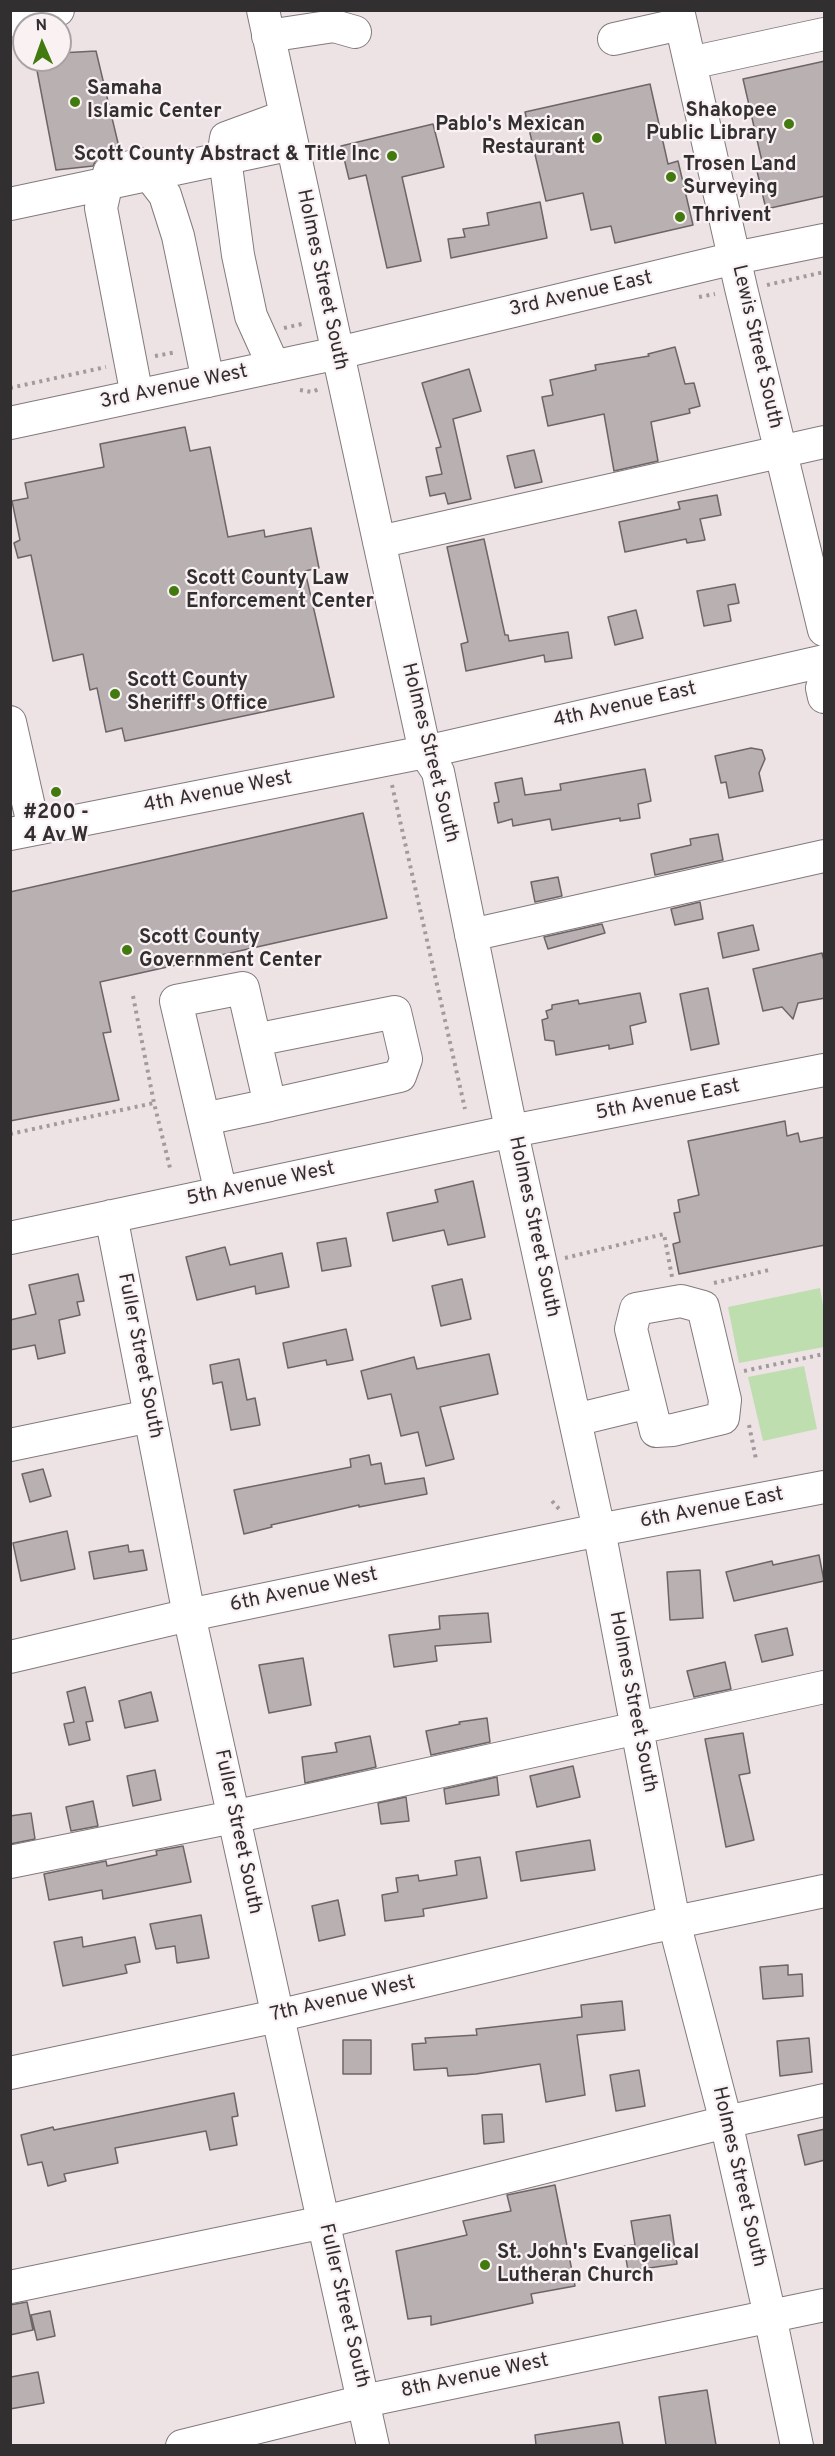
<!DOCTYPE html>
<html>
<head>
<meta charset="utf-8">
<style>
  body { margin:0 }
  #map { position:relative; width:835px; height:2456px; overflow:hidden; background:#ede3e5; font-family:Overpass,sans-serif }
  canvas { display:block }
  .frame { position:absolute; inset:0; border:12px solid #322f30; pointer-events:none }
  .north { position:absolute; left:12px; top:12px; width:60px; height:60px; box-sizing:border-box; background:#faf1f3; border:2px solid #aaa3a5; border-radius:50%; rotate:358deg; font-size:16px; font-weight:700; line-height:24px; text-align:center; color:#322f30 }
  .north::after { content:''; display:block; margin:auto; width:21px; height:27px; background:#427a10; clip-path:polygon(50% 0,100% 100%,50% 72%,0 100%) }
</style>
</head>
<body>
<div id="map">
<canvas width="835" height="2456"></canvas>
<div class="frame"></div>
<div class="north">N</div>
</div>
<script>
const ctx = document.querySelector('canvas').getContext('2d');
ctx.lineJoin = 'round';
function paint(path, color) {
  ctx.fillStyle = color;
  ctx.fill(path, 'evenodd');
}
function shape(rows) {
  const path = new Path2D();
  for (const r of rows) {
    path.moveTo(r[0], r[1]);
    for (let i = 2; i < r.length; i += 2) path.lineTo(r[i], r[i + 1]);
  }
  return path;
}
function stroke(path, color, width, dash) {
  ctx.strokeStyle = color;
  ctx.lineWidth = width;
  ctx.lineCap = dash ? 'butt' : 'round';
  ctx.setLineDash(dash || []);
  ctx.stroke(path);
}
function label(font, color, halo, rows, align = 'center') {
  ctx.font = font + ' Overpass,sans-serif';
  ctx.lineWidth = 4.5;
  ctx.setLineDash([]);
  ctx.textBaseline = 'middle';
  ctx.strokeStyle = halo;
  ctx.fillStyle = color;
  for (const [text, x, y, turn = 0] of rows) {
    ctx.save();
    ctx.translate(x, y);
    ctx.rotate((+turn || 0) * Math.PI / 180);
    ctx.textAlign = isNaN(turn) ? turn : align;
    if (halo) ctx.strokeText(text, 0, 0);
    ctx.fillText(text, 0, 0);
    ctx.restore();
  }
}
const green = shape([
  [820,1288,824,1312,824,1347,739,1363,728,1307],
  [804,1366,817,1429,763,1441,748,1377]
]);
const building = shape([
  [96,51,118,143,112,154,96,160,93,166,56,170,35,60,60,60,60,53,96,51],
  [825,61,825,196,766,209,757,171,764,170,743,79,825,61],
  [650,84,668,164,678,161,693,225,615,243,611,226,591,230,583,193,546,201,525,112,650,84],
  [433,124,444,167,402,177,421,261,387,268,366,175,349,179,341,146,433,124],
  [540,202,547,238,451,258,448,239,465,237,463,229,489,225,487,213,540,202],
  [675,347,685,384,694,383,700,406,689,409,690,413,651,422,658,461,614,471,604,414,548,426,542,397,553,395,550,380,596,370,595,365,649,356,648,354,675,347],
  [469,369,481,411,453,419,471,499,448,504,445,493,430,496,426,477,442,474,436,448,441,447,422,383,469,369],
  [185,427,190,451,210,447,228,537,264,530,265,537,311,528,319,568,305,571,334,697,125,741,122,728,106,732,97,688,90,690,83,654,53,661,31,555,18,558,14,543,20,540,12,501,28,498,25,483,104,467,100,444,185,427],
  [534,450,542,482,515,488,507,456,534,450],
  [717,495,721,515,700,519,705,540,687,543,686,539,625,552,619,522,680,509,678,502,717,495],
  [484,539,505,635,508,635,509,641,568,632,572,658,545,662,544,655,466,671,461,644,468,642,447,547,484,539],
  [735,584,739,603,728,605,731,621,704,626,697,591,735,584],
  [636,610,643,638,615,645,608,617,636,610],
  [751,748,762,750,765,759,759,773,763,791,729,798,726,782,721,783,715,756,751,748],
  [645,769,651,801,638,804,640,818,620,821,620,818,552,830,550,819,513,826,512,819,498,823,494,803,499,802,495,783,522,778,525,795,561,790,560,784,645,769],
  [363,813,387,918,100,982,111,1032,103,1033,119,1100,10,1121,10,892,363,813],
  [718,834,723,860,655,875,651,854,691,845,690,839,718,834],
  [558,877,562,896,535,902,531,882,558,877],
  [700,902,703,919,675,925,671,909,700,902],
  [602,924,605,933,548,949,544,937,602,924],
  [753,925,759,950,723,958,718,933,753,925],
  [822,953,825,965,825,998,798,1003,793,1019,782,1007,763,1011,753,969,822,953],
  [708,988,719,1044,691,1050,680,994,708,988],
  [640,993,646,1022,630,1026,633,1044,609,1049,609,1045,556,1055,554,1041,545,1040,542,1020,548,1018,546,1011,552,1009,552,1005,578,1000,579,1004,640,993],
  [785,1121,787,1136,798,1133,800,1142,825,1137,825,1245,679,1274,673,1244,680,1242,674,1213,680,1212,678,1200,699,1195,688,1141,785,1121],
  [473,1181,485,1237,448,1245,444,1230,393,1241,387,1213,438,1202,435,1190,473,1181],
  [346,1238,351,1266,322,1271,317,1243,346,1238],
  [225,1247,230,1265,282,1253,289,1287,256,1294,255,1286,197,1300,186,1257,225,1247],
  [78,1274,84,1301,77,1302,80,1315,59,1320,65,1353,38,1359,35,1345,10,1350,10,1320,36,1314,29,1285,78,1274],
  [462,1279,471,1319,441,1326,432,1286,462,1279],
  [346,1329,353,1360,327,1365,326,1360,288,1368,283,1343,346,1329],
  [489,1354,498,1394,440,1407,454,1459,426,1466,418,1432,401,1436,391,1394,368,1399,361,1371,414,1357,417,1369,489,1354],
  [239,1359,247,1400,255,1398,260,1425,231,1430,222,1382,213,1384,210,1365,239,1359],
  [369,1455,371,1465,381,1463,385,1484,424,1478,427,1494,359,1507,359,1505,271,1525,272,1527,244,1534,234,1490,351,1467,350,1459,369,1455],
  [43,1469,51,1496,30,1502,22,1474,43,1469],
  [67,1531,75,1569,21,1581,13,1543,67,1531],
  [128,1545,129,1552,143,1550,147,1570,94,1579,89,1552,128,1545],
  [819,1555,824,1581,734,1601,726,1572,772,1561,773,1565,819,1555],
  [700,1570,703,1618,670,1620,667,1572,700,1570],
  [488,1613,491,1642,435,1646,437,1661,394,1667,389,1635,440,1629,439,1616,488,1613],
  [787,1628,793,1655,762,1662,755,1635,787,1628],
  [303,1658,311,1705,269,1713,259,1665,303,1658],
  [725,1662,731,1689,694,1697,687,1671,725,1662],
  [85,1687,93,1721,86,1722,90,1740,69,1745,64,1724,74,1722,67,1692,85,1687],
  [151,1692,158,1721,125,1728,119,1701,151,1692],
  [487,1718,490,1742,431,1755,426,1731,460,1724,459,1722,487,1718],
  [743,1733,750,1773,739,1775,754,1840,726,1847,705,1739,743,1733],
  [370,1736,376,1767,305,1783,302,1757,337,1752,335,1743,370,1736],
  [573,1766,580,1797,537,1807,530,1776,573,1766],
  [155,1770,161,1800,133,1806,127,1776,155,1770],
  [497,1777,499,1795,446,1804,444,1789,497,1777],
  [406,1797,409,1821,381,1824,378,1803,406,1797],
  [93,1801,98,1826,71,1831,66,1807,93,1801],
  [31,1813,35,1839,10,1844,10,1816,31,1813],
  [590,1840,595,1870,521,1881,516,1852,590,1840],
  [183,1846,191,1882,103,1899,102,1890,49,1900,44,1874,106,1861,107,1866,157,1855,156,1851,183,1846],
  [480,1857,487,1898,423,1909,424,1916,385,1921,382,1895,398,1892,396,1878,418,1875,419,1881,457,1875,455,1861,480,1857],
  [338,1900,345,1935,319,1941,312,1906,338,1900],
  [201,1915,209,1958,177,1963,175,1946,156,1949,150,1924,201,1915],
  [82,1937,83,1947,135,1937,140,1962,125,1965,127,1973,63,1986,54,1942,82,1937],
  [788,1965,788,1975,802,1974,803,1996,763,1999,760,1967,788,1965],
  [622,2001,625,2030,577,2035,585,2095,546,2102,540,2064,476,2074,448,2076,447,2068,414,2070,412,2044,426,2043,425,2038,477,2035,476,2029,582,2017,581,2005,622,2001],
  [809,2038,812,2072,780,2076,777,2041,809,2038],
  [343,2040,371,2040,371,2074,343,2074,343,2040],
  [639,2070,645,2106,616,2111,610,2075,639,2070],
  [234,2093,238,2116,232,2117,237,2145,210,2150,206,2131,115,2148,118,2163,64,2174,66,2181,48,2186,42,2162,28,2165,21,2135,53,2127,54,2130,234,2093],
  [502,2114,504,2142,484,2144,482,2115,502,2114],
  [825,2129,825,2160,805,2165,798,2135,825,2129],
  [555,2185,575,2286,531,2294,533,2303,431,2325,431,2316,408,2319,396,2251,467,2235,463,2221,511,2211,507,2195,555,2185],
  [670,2215,677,2264,628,2271,624,2246,635,2245,631,2221,670,2215],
  [27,2302,33,2330,10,2335,10,2305,27,2302],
  [50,2311,55,2336,37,2340,31,2315,50,2311],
  [38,2372,44,2403,10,2409,11,2377,38,2372],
  [707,2390,716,2445,666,2445,659,2397,707,2390],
  [619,2422,623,2445,536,2445,535,2435,619,2422]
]);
const path = shape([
  [767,285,824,272],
  [699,297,715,294],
  [284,328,306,323],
  [155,356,177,352],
  [10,388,106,367],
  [300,390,312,392,319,389],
  [392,785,465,1109],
  [133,996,154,1103,171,1172],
  [10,1134,154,1103],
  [565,1258,664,1234,672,1277],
  [714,1283,769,1270],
  [744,1371,824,1354],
  [749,1425,756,1459],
  [552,1501,559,1509,563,1509]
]);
const minor = shape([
  [263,10,425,752,438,772,507,1110,599,1530,674,1922,726,2122,770,2316,797,2446],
  [678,10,741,288,824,630],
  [10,21,58,10],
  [268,36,334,26,355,32],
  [614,39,681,24],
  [690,63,824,34],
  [10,204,292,144],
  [274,367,251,316,238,255,224,151,226,138,286,116],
  [137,396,101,208,109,173,141,164,165,195,178,236,208,381],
  [10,423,338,353,735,258,824,240],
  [379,542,824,442],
  [824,682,822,688,824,697],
  [10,722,34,829],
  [10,834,425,752,824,661],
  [471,935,824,856],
  [204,1119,270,1105],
  [221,1193,176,1001,243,988,270,1105,400,1076,406,1059,395,1012,255,1040],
  [111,1216,189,1615,373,2446],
  [10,1238,512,1131,824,1070],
  [575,1420,649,1402,656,1431,673,1430,723,1418,725,1400,703,1307,681,1301,636,1309,631,1329,649,1402],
  [10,1445,150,1416],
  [10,1657,189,1615,599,1530,824,1487],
  [10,1862,233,1817,824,1687],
  [10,2073,277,2016,652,1927,824,1891],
  [10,2287,324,2222,726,2122,824,2100],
  [182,2446,364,2401,824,2305]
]);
const markers = [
  [75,102,6,"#427a10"],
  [789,124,6,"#427a10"],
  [597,138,6,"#427a10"],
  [392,156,6,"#427a10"],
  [671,177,6,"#427a10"],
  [680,217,6,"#427a10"],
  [174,591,6,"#427a10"],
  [115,694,6,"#427a10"],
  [56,792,6,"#427a10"],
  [127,950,6,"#427a10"],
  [485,2265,6,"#427a10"]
];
const poiNames = [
  ["Samaha",87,90],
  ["Islamic Center",87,113],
  ["Shakopee",777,112,"right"],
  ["Public Library",777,135,"right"],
  ["Pablo's Mexican",585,126,"right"],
  ["Restaurant",585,149,"right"],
  ["Scott County Abstract & Title Inc",380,156,"right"],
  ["Trosen Land",683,166],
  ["Surveying",683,189],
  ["Thrivent",692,217],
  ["Scott County Law",186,580],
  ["Enforcement Center",186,603],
  ["Scott County",127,682],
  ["Sheriff's Office",127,705],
  ["#200 -",56,814,"center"],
  ["4 Av W",56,837,"center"],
  ["Scott County",139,939],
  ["Government Center",139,962],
  ["St. John's Evangelical",497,2254],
  ["Lutheran Church",497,2277]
];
const streetNames = [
  ["Holmes Street South",321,280,78],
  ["3rd Avenue East",581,295,-13],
  ["Lewis Street South",756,347,77],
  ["3rd Avenue West",174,388,-12],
  ["4th Avenue East",625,706,-13],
  ["Holmes Street South",429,753,76],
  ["4th Avenue West",218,793,-11],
  ["5th Avenue East",668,1101,-11],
  ["5th Avenue West",261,1185,-12],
  ["Holmes Street South",533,1227,78],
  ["Fuller Street South",139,1356,79],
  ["6th Avenue East",712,1509,-11],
  ["6th Avenue West",304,1591,-12],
  ["Holmes Street South",632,1702,79],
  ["Fuller Street South",237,1832,78],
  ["7th Avenue West",343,2000,-13],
  ["Holmes Street South",738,2177,77],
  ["Fuller Street South",343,2306,77],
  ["8th Avenue West",475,2377,-12]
];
paint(green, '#bfdeaf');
paint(building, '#b9b0b2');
stroke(building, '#6d6567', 1.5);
stroke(minor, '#837a7c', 34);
stroke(path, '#a29b9d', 4, [3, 4.5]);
stroke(minor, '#fff', 32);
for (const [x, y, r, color] of markers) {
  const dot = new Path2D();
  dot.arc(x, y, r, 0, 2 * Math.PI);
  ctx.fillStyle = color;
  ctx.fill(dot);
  stroke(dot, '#faf1f3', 2);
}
label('bold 20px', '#322f30', '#faf1f3', poiNames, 'left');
label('20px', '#322f30', '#faf1f3', streetNames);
</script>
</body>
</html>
